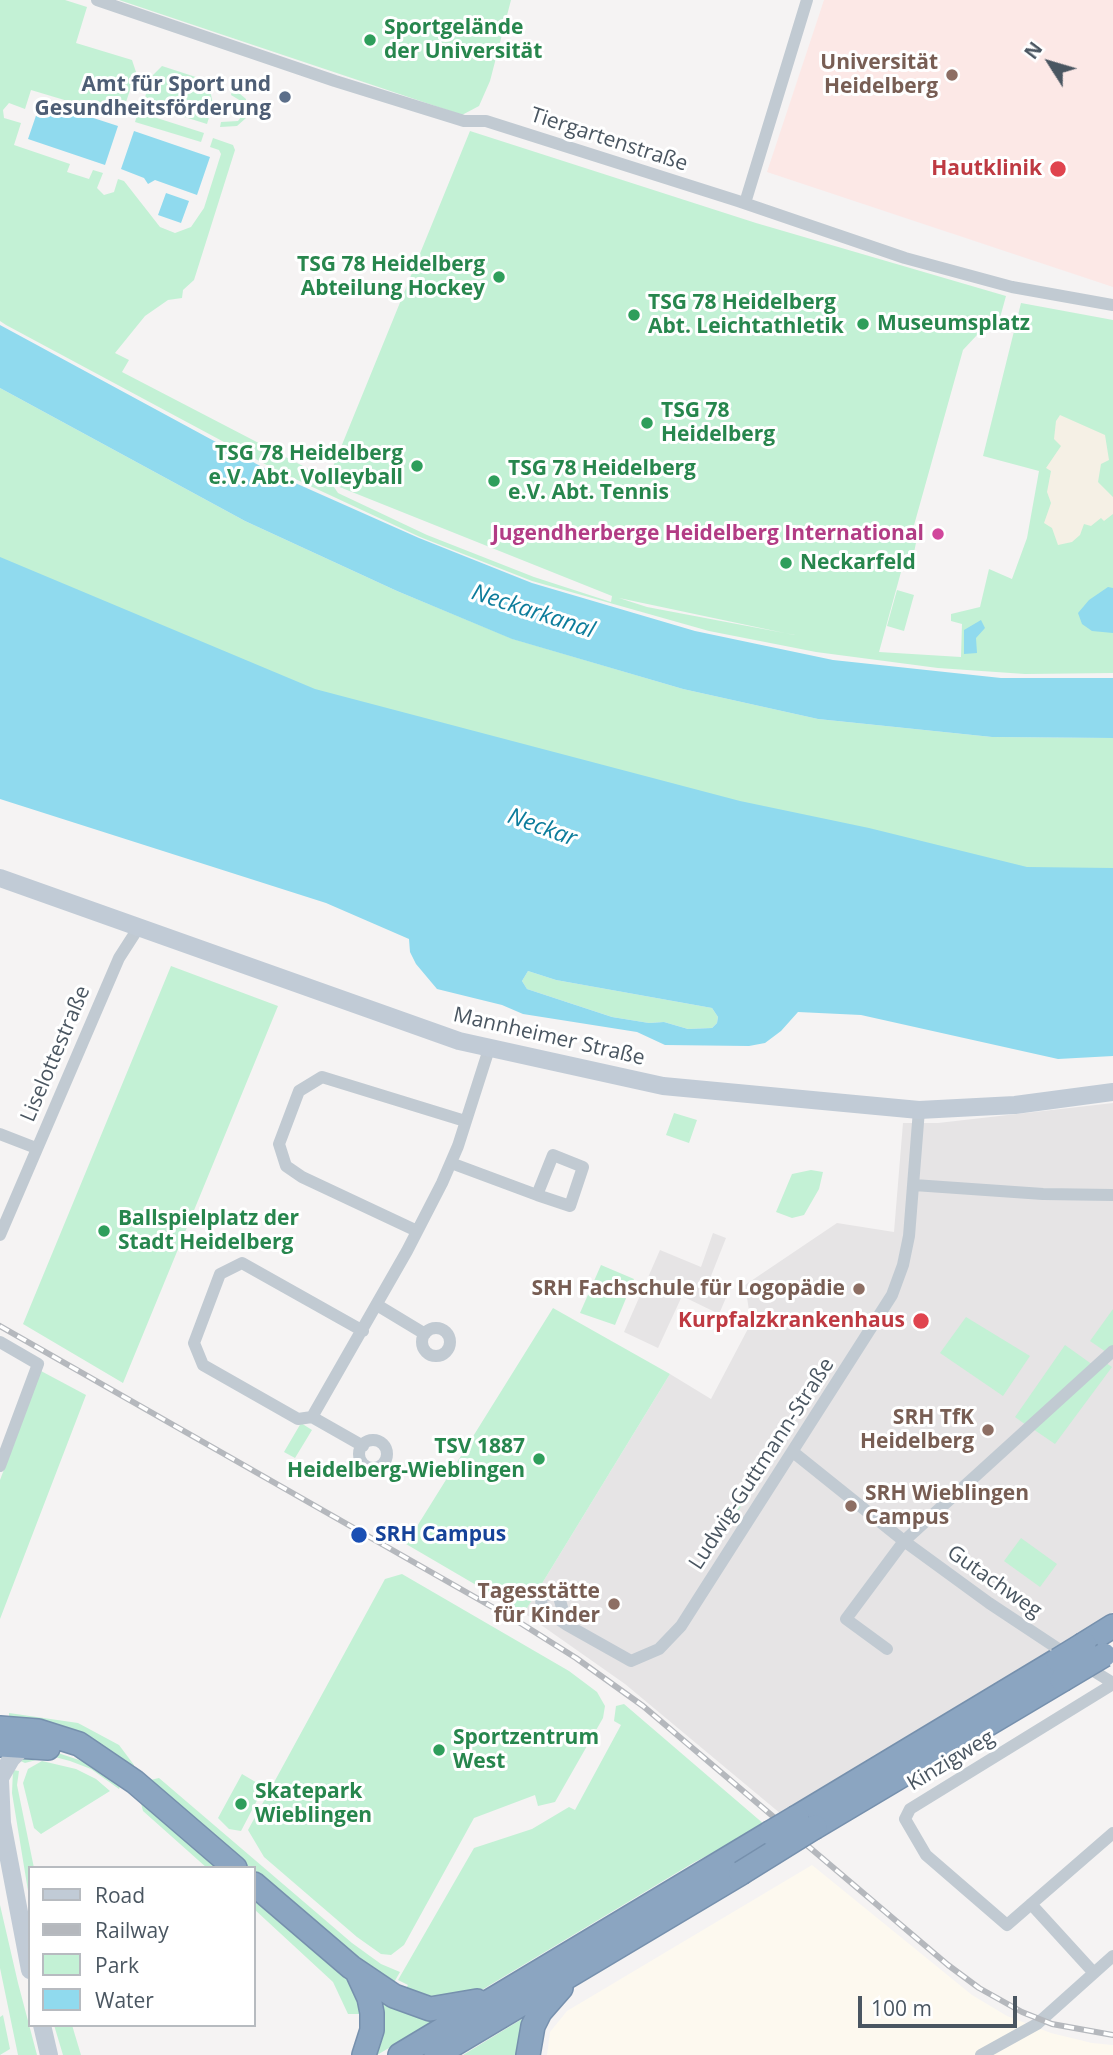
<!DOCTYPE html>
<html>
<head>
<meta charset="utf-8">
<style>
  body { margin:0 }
  #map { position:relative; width:1113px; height:2055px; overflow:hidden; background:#f5f3f3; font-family:"Open Sans",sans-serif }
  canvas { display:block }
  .legend { position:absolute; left:28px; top:1866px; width:228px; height:161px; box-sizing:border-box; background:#fff; border:2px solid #b7bbc0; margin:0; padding:9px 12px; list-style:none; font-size:21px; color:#4a5661 }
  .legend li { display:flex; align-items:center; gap:14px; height:35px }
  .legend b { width:35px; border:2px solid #b7bbc0 }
  .north { position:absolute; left:1015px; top:28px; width:70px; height:70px; -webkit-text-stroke:5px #fff; paint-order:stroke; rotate:307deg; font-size:19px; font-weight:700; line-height:28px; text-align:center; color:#4a5661 }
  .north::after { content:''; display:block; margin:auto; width:24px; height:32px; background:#4a5661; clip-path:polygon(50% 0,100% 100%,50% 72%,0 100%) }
  .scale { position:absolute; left:858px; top:1996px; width:159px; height:32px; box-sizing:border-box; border:4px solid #4a5661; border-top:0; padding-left:9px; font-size:21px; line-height:24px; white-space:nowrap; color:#4a5661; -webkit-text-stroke:5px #fff; paint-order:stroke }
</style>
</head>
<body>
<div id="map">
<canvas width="1113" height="2055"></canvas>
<ul class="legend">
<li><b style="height:9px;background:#c1cbd6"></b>Road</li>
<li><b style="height:9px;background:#b5b8bd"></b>Railway</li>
<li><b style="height:19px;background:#c3f1d5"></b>Park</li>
<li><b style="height:19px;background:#90daee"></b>Water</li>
</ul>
<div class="north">N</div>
<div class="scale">100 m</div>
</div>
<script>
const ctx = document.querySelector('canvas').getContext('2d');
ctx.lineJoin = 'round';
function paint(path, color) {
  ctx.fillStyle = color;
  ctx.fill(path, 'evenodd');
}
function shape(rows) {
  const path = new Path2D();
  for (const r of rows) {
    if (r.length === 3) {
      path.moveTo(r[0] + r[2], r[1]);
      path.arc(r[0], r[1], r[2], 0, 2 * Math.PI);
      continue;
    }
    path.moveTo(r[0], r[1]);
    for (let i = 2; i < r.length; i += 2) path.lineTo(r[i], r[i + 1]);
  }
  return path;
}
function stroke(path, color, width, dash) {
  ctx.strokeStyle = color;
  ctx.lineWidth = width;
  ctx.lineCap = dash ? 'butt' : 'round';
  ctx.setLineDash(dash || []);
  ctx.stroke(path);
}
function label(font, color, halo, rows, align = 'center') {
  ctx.font = font + ' "Open Sans",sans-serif';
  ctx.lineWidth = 6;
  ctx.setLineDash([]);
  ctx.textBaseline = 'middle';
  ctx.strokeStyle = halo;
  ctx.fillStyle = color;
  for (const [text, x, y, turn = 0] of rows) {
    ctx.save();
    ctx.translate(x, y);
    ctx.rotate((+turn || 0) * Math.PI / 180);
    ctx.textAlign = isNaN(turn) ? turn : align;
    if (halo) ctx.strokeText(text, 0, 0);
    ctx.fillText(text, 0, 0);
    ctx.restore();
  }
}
const commercial = shape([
  [812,1865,972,1995,1007,2016,1051,2033,1092,2043,1113,2045,1113,2055,547,2055,550,2032,567,2011]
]);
const education = shape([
  [1113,1103,1113,1612,781,1814,625,1684,524,1613,670,1374,711,1399,751,1323,745,1285,837,1223,894,1232,903,1123,938,1123],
  [713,1233,726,1238,711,1276,731,1286,719,1314,682,1296,658,1348,624,1332,660,1250,701,1267]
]);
const medical = shape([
  [824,0,1113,0,1113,287,767,172]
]);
const green = shape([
  [0,0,65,0,87,7,76,43,132,60,136,72,121,117,31,90,25,109,9,103,3,110,4,118,21,123,14,145,70,164,67,172,89,179,93,170,103,173,97,188,104,195,114,192,118,179,124,181,160,227,175,233,191,227,204,208,221,154,219,150,210,147,213,138,233,145,235,150,194,280,183,290,182,298,168,300,145,316,115,353,129,360,122,372,328,479,470,131,756,223,1006,296,998,325,977,335,963,350,911,536,917,538,912,562,904,561,879,652,961,657,962,624,951,621,951,614,980,607,989,569,1012,579,1027,538,1039,471,983,456,1021,303,1113,320,1113,673,1025,674,938,668,816,652,709,631,532,581,420,537,278,471,6,325,0,321],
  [332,484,612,596,611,602,534,577,427,535,338,493],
  [619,598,794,635,795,635,647,607],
  [119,0,511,0,490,81,479,106,462,115],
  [162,66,208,81,213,104,207,124,143,104,151,77],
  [233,88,246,99,246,118,237,126,220,127,221,122,238,121,243,114,241,101,231,95],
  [138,112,204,133,201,142,135,122],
  [0,388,245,521,397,591,513,639,683,689,818,719,992,737,1113,738,1113,942,0,656],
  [897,590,914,595,904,631,887,626],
  [171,966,278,1006,123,1383,23,1324],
  [528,971,556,980,712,1008,718,1017,717,1023,712,1028,688,1029,664,1022,649,1023,612,1017,527,989,522,981],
  [674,1113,697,1120,689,1143,666,1135],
  [811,1170,823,1172,819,1189,804,1215,792,1218,776,1212,792,1174],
  [601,1265,634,1279,615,1325,580,1313],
  [553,1308,670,1374,524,1613,406,1544],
  [1113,1309,1113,1346,1106,1352,1090,1341],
  [966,1317,1030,1356,1003,1396,940,1353],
  [1065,1345,1093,1365,1026,1425,1015,1417],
  [1106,1363,1112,1367,1055,1444,1033,1429],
  [41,1371,86,1395,0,1619,0,1480],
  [301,1423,312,1430,295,1458,284,1452],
  [761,1466,765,1469,720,1539,715,1539],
  [1021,1538,1057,1564,1040,1587,1004,1561],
  [402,1574,569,1671,597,1692,605,1706,603,1718,555,1802,538,1806,535,1795,474,1818,404,1945,391,1955,381,1954,357,1937,264,1857,248,1830,385,1579],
  [624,1704,765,1825,693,1863,475,1994,443,2002,403,1992,408,1985,398,1980,474,1848,532,1829,569,1807,575,1810,621,1725,614,1721,616,1706],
  [9,1713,78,1723,119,1745,134,1765,131,1769,9,1724],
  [58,1753,91,1764,122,1782,119,1789,91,1769,70,1761,51,1756,25,1763,16,1759,22,1754],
  [42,1761,76,1769,96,1779,110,1791,41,1834,34,1828,23,1783,28,1769],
  [13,1770,19,1771,17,1785,34,1868,30,1868,30,1903,12,1793],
  [242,1774,264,1787,241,1831,229,1829,218,1818],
  [159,1778,352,1943,381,1964,400,1972,392,1986,146,1781],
  [140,1799,223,1868,207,1868,143,1811],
  [254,1894,352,1982,363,2009,359,2014,348,2014,333,1982,254,1909],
  [0,1905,18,1983,37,2055,18,2055,0,1968],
  [372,1995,447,2014,377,2055,368,2055],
  [535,2011,522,2055,463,2055],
  [3,2015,10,2049,0,2055,0,2017],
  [54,2025,72,2025,81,2055,63,2055]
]);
const sand = shape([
  [1060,415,1105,435,1109,460,1101,464,1098,482,1113,497,1113,514,1104,521,1101,518,1091,526,1084,524,1080,535,1072,542,1058,545,1052,528,1044,523,1051,503,1047,492,1051,471,1046,468,1061,446,1054,439,1056,421]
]);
const water = shape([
  [41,101,118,126,105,165,28,139],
  [134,131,210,157,197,195,155,180,148,184,144,178,121,169],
  [166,193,189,201,181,223,158,215],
  [0,325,275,474,419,538,532,583,695,631,833,660,1001,678,1113,678,1113,738,992,737,818,719,683,689,512,639,397,591,245,521,0,388],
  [0,557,315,689,740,801,869,828,1027,867,1113,868,1113,1056,1058,1059,861,1015,798,1012,781,1031,765,1043,749,1046,665,1045,637,1032,523,1014,502,1005,437,989,416,964,410,952,409,939,326,903,0,799],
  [528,971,556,980,712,1008,718,1017,717,1023,712,1028,688,1029,664,1022,649,1023,612,1017,527,989,522,981],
  [1108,587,1113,588,1113,633,1092,631,1082,624,1078,613,1089,600],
  [981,620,985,628,976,638,977,653,964,654,964,630]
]);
const street = shape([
  [97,0,335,81,464,121,486,121,738,201,905,258,1012,287,1113,305],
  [745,203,807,0],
  [0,1134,36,1148],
  [451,1163,537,1195,570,1206,583,1167,553,1155,537,1195],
  [914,1185,1043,1194,1113,1195],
  [417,1231,302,1177,286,1166,279,1144,299,1091,322,1077,465,1121],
  [0,1235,119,958,137,930],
  [377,1305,425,1334],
  [436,1342,14],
  [0,1342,38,1364,0,1466],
  [312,1417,407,1251,442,1183,458,1146,489,1049],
  [312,1417,298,1419,203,1365,194,1343,220,1274,242,1263,363,1331],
  [312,1417,363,1446],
  [373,1454,14],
  [793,1452,904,1541,989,1603,1069,1656],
  [567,1625,542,1608,541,1599,545,1595,553,1594,559,1597,567,1625,631,1661,659,1649,681,1626,892,1295,903,1265,909,1236,919,1110],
  [887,1649,846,1619,904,1541,1113,1351],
  [1084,1665,1113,1683],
  [1113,1684,910,1809,905,1819,926,1855,1007,1925,1113,1833],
  [1031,1904,1094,1973],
  [981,2055,1037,2024,1113,1956]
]);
const secondary = shape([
  [0,878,459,1041,663,1086,919,1110,1015,1105,1113,1092],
  [0,1778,11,1759,24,1746],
  [0,1781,2,1823,30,1970],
  [42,2025,49,2055]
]);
const highway = shape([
  [1084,1644,1113,1626],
  [0,1728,38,1731,79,1744,135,1782,235,1868],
  [0,1745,48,1748],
  [797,1817,1058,1660],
  [815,1827,1062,1680],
  [254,1884,351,1967,394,1996,430,2009,477,2001],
  [358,1974,369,1998,372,2013,372,2030,364,2055],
  [400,2055,770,1833],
  [436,2055,741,1873],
  [528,2055,533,2026,540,2012,561,1988]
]);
const rail = shape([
  [0,1326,522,1624,576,1658,643,1706,948,1965,979,1988,1022,2012,1052,2024,1113,2035]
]);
const highwayBridge = shape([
  [1058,1660,1084,1644],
  [1062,1680,1104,1655],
  [770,1833,797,1817],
  [741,1873,815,1827]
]);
const markers = [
  [370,40,7,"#2e9e5b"],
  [952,75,7,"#8d6e63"],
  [285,97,7,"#5c6f8a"],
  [1058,169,9,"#e0444e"],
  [499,277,7,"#2e9e5b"],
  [634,315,7,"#2e9e5b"],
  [863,324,7,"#2e9e5b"],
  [647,423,7,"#2e9e5b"],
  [417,466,7,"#2e9e5b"],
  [494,481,7,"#2e9e5b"],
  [938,534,7,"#d1479c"],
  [786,563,7,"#2e9e5b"],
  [104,1231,7,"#2e9e5b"],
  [859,1289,7,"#8d6e63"],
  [921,1321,9,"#e0444e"],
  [988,1430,7,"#8d6e63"],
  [539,1459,7,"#2e9e5b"],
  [851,1506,7,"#8d6e63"],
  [359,1535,9,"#1a4fb4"],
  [614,1604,7,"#8d6e63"],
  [439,1750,7,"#2e9e5b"],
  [241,1804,7,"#2e9e5b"]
];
const leisureNames = [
  ["Sportgelände",384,28],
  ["der Universität",384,52],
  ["TSG 78 Heidelberg",485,265,"right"],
  ["Abteilung Hockey",485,289,"right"],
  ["TSG 78 Heidelberg",648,303],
  ["Abt. Leichtathletik",648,327],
  ["Museumsplatz",877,324],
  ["TSG 78",661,411],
  ["Heidelberg",661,435],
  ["TSG 78 Heidelberg",403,454,"right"],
  ["e.V. Abt. Volleyball",403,478,"right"],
  ["TSG 78 Heidelberg",508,469],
  ["e.V. Abt. Tennis",508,493],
  ["Neckarfeld",800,563],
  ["Ballspielplatz der",118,1219],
  ["Stadt Heidelberg",118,1243],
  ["TSV 1887",525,1447,"right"],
  ["Heidelberg-Wieblingen",525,1471,"right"],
  ["Sportzentrum",453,1738],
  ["West",453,1762],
  ["Skatepark",255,1792],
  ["Wieblingen",255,1816]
];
const educationNames = [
  ["Universität",938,63],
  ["Heidelberg",938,87],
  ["SRH Fachschule für Logopädie",845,1289],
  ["SRH TfK",974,1418],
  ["Heidelberg",974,1442],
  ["SRH Wieblingen",865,1494,"left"],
  ["Campus",865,1518,"left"],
  ["Tagesstätte",600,1592],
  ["für Kinder",600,1616]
];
const serviceNames = [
  ["Amt für Sport und",271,85],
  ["Gesundheitsförderung",271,109]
];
const streetNames = [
  ["Tiergartenstraße",609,140,18],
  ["Mannheimer Straße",549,1037,13],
  ["Liselottestraße",56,1054,-67],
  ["Ludwig-Guttmann-Straße",762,1464,-57],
  ["Gutachweg",994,1582,35],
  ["Kinzigweg",951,1761,-31]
];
const healthNames = [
  ["Hautklinik",1042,169],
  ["Kurpfalzkrankenhaus",905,1321]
];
const hotelNames = [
  ["Jugendherberge Heidelberg International",924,534]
];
const transitNames = [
  ["SRH Campus",375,1535]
];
const waterNames = [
  ["Neckarkanal",533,612,18],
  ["Neckar",542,828,20]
];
paint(commercial, '#fdf9ef');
paint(education, '#e6e4e5');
paint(medical, '#fce8e6');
paint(green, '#c3f1d5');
paint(sand, '#f5f0e5');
paint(water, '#90daee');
stroke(highway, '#7690ad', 26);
stroke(street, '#c1cad2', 12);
stroke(secondary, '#c1cbd6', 18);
stroke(highway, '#8ba5c1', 23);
stroke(rail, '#b5b8bd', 6);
stroke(rail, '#fff', 3.5, [10]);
stroke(highwayBridge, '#7690ad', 26, []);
stroke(highwayBridge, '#8ba5c1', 23);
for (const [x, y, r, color] of markers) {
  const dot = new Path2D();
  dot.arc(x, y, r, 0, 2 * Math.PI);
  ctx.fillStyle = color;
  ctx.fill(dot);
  stroke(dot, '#fff', 2.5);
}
label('bold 21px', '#27864d', '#fff', leisureNames, 'left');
label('bold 21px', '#785e54', '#fff', educationNames, 'right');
label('bold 21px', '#4e5e75', '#fff', serviceNames, 'right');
label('21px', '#4a5661', '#fff', streetNames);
label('bold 21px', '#be3a42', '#fff', healthNames, 'right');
label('bold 21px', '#b23c85', '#fff', hotelNames, 'right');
label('bold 21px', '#164399', '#fff', transitNames, 'left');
label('italic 23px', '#0c7c9b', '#fff', waterNames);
</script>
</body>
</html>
